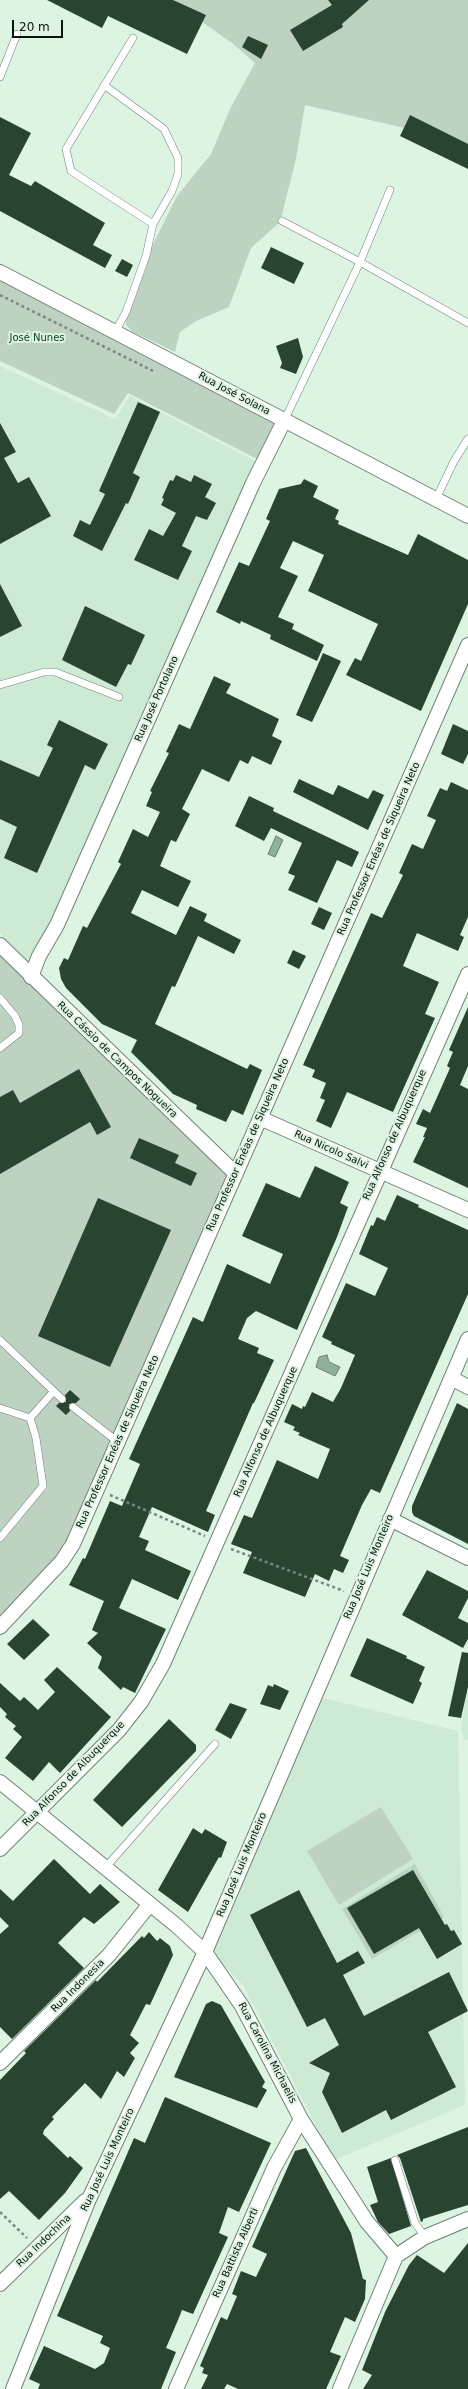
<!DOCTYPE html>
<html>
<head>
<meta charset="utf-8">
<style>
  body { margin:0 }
  #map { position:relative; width:468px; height:2389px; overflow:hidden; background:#ddf4e2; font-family:"DejaVu Sans",sans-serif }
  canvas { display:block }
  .scale { position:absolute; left:12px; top:20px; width:51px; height:18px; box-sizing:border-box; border:2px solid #0a120c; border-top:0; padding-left:5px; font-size:12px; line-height:14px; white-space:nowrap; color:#0a120c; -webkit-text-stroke:3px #ddf4e2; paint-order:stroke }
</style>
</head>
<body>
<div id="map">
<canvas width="468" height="2389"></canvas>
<div class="scale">20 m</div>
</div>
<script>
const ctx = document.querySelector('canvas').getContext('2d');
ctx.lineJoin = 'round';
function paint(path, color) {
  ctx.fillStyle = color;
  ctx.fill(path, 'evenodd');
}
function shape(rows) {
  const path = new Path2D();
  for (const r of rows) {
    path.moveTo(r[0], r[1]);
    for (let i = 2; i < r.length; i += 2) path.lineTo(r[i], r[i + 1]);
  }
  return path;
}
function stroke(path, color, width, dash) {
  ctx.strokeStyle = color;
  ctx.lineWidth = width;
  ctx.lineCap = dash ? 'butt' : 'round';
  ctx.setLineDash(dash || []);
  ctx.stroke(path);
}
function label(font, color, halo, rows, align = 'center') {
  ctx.font = font + ' "DejaVu Sans",sans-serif';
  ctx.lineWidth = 4;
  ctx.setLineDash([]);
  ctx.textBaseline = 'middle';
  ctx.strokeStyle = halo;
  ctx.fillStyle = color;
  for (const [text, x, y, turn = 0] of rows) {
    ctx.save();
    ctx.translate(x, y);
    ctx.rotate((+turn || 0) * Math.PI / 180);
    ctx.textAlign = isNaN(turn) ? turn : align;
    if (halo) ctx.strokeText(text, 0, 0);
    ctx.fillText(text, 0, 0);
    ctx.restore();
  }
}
const built = shape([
  [0,366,115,419,130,396,257,462,53,928,26,964,0,933],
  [468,1683,468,1740,464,1739,461,1729],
  [320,1697,458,1731,465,2105,334,2160,243,1985,211,1953]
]);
const green = shape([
  [171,0,468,0,468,151,435,135,305,105,296,159,280,222,251,248,229,307,196,321,180,332,175,352,133,332,126,325,127,297,177,196,211,154,231,107,255,63,232,43],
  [0,278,280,421,259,460,128,393,114,414,0,361],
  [0,950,228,1174,73,1544,0,1627],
  [381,1807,413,1859,339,1905,307,1851],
  [415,1864,444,1917,372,1959,342,1909]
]);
const water = shape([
  [276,836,283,840,275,857,268,854,276,836],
  [327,1355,329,1362,340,1367,335,1376,316,1367,319,1357,327,1355]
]);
const building = shape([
  [47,0,173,0,206,15,187,54,108,16,102,28],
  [328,0,369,0,342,24,343,27,303,51,290,30,332,5],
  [248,36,268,45,261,59,242,47],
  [410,115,468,144,468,169,400,136],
  [0,117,31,133,9,175,31,186,35,181,105,223,93,245,112,255,105,268,0,211],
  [271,247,304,263,294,284,261,268],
  [122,259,133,265,127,277,115,271],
  [298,338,303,357,296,374,280,368,282,363,276,346],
  [138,402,160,412,133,473,140,477,128,504,126,503,102,551,73,536,80,520,90,525,105,494,99,491],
  [0,423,16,452,4,458,18,483,29,477,51,516,0,544],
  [176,475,191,482,194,475,212,484,205,497,216,503,207,520,196,516,182,546,192,551,178,580,134,560,149,529,163,536,176,513,161,505,164,499,162,498,170,480,173,481],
  [304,479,318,486,313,497,339,510,335,519,339,521,338,524,408,555,418,534,468,560,468,604,421,711,346,675,355,658,361,661,378,624,308,591,324,555,293,541,280,568,298,576,278,617,294,624,292,629,324,645,317,661,270,639,271,635,241,621,240,624,216,612,239,562,249,566,270,521,266,519,279,489,301,484],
  [0,584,22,626,0,637],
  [85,606,145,635,131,665,128,664,116,687,62,660],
  [323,653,341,661,312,722,296,715],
  [214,676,231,684,226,693,279,719,272,736,282,741,271,765,252,756,248,764,240,760,229,782,202,769,182,809,190,814,176,842,171,840,160,866,191,881,178,907,142,890,131,913,176,935,190,906,207,914,204,921,241,940,234,954,198,936,175,987,172,986,155,1024,247,1069,250,1064,262,1070,243,1115,232,1110,226,1122,196,1109,197,1105,173,1094,131,1052,137,1040,102,1024,66,988,61,979,59,968,64,958,68,960,83,926,87,928,121,864,118,862,133,829,148,837,160,812,146,806,152,792,150,791,169,753,166,752,179,724,190,729],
  [59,720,108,744,95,770,85,765,37,873,4,858,17,827,0,819,0,760,39,777,53,748,47,745],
  [453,724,468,731,468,754,463,764,441,754],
  [299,779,333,795,338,785,368,799,373,790,384,795,368,830,293,792],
  [451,782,468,790,468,917,460,935,464,937,458,951,417,933,403,966,439,982,425,1014,435,1018,393,1112,347,1092,331,1128,316,1121,325,1100,320,1098,326,1083,312,1077,315,1070,303,1065,371,913,382,918,403,875,399,873,412,844,423,849,436,820,427,816,440,788,447,791],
  [249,796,274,808,273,811,359,852,352,867,337,860,317,903,288,890,295,876,288,873,302,843,271,828,264,841,235,826],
  [319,907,332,913,324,930,311,924],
  [293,950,306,956,299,969,287,963],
  [468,1007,468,1066,460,1085,468,1089,468,1188,413,1162,425,1137,423,1137,427,1128,416,1124,423,1109,430,1113,450,1068,447,1066,453,1052,449,1050],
  [79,1069,111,1127,97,1135,90,1122,0,1174,0,1097,13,1090,20,1103],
  [139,1138,179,1155,175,1163,197,1173,191,1186,130,1158],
  [315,1166,349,1182,340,1203,348,1207,337,1237,297,1330,256,1311,247,1318,238,1339,259,1348,257,1353,274,1360,254,1403,253,1403,206,1511,215,1515,208,1532,152,1507,139,1537,149,1541,145,1550,191,1571,178,1600,132,1579,119,1608,166,1629,135,1693,123,1687,121,1690,98,1668,102,1657,87,1643,98,1633,92,1630,104,1601,69,1585,83,1558,85,1559,110,1501,122,1506,140,1464,129,1459,193,1317,203,1322,227,1264,270,1284,283,1254,242,1236,266,1183,300,1198],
  [397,1195,419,1205,418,1207,468,1230,468,1294,380,1493,371,1489,362,1505,340,1556,349,1560,343,1573,334,1569,329,1581,315,1574,305,1597,243,1573,252,1552,231,1544,244,1515,252,1518,277,1460,318,1479,330,1449,298,1435,300,1433,293,1430,295,1427,284,1422,292,1404,302,1409,303,1406,305,1407,312,1392,333,1402,341,1388,355,1355,331,1344,332,1342,322,1337,346,1283,375,1296,388,1268,359,1254,371,1225,373,1226,377,1217,385,1221],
  [98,1198,171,1230,110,1367,38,1336],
  [70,1390,80,1399,76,1403,69,1404,70,1411,66,1415,56,1406,59,1403,66,1402,65,1395],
  [457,1403,468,1409,468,1544,414,1516,412,1512,412,1506],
  [427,1570,468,1591,468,1598,458,1618,468,1623,468,1639,463,1648,402,1615],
  [33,1619,50,1635,24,1660,7,1644],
  [367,1638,407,1656,406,1658,425,1667,419,1681,422,1683,413,1704,350,1676],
  [462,1652,468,1653,468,1687,461,1718,448,1716],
  [57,1667,111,1717,60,1773,49,1762,33,1781,5,1758,22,1737,13,1729,16,1726,5,1717,7,1714,0,1707,0,1683,20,1701,24,1697,38,1710,55,1692,44,1680],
  [274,1684,289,1691,280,1710,260,1704,268,1685,273,1687],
  [230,1703,247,1709,231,1739,215,1730],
  [169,1719,196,1745,196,1751,122,1827,93,1800],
  [193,1828,202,1834,205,1829,227,1842,221,1858,219,1857,188,1912,158,1890],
  [54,1859,90,1894,100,1884,120,1902,94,1924,84,1917,58,1943,84,1968,12,2039,0,2027,0,1934,9,1926,0,1917,0,1889,13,1901],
  [413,1870,445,1925,447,1924,451,1931,454,1930,462,1944,437,1959,419,1928,374,1954,347,1908],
  [299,1890,337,1963,358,1951,365,1963,343,1975,364,2016,449,1972,468,2011,428,2032,456,2087,391,2120,386,2110,342,2133,322,2092,330,2073,309,2063,339,2045,325,2018,307,2027,250,1915],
  [149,1932,157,1941,160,1938,170,1946,173,1955,150,2005,146,2004,130,2035,139,2043,130,2053,135,2058,124,2077,117,2071,101,2099,85,2083,52,2117,54,2119,44,2130,43,2134,68,2158,70,2156,83,2168,65,2193,39,2220,9,2191,0,2199,0,2080,26,2053,24,2051,96,1980,97,1982,142,1936,144,1938],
  [212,2001,221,2005,265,2082,262,2087,267,2090,257,2108,174,2077,206,2004],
  [165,2097,271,2143,239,2212,228,2207,219,2233,228,2237,193,2314,182,2310,178,2320,166,2348,176,2352,161,2389,38,2389,40,2384,29,2379,44,2346,95,2369,104,2363,110,2348,100,2343,103,2336,57,2316,134,2138,145,2143],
  [468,2127,468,2205,423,2219,423,2221,421,2222,400,2158,397,2155],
  [306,2148,351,2233,363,2279,366,2280,365,2299,355,2322,345,2317,330,2352,341,2356,326,2389,238,2389,227,2384,224,2389,201,2389,208,2375,202,2373,204,2368,200,2366,221,2317,227,2320,237,2296,232,2294,241,2271,256,2277,267,2254,252,2247,295,2151],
  [391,2158,411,2226,389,2234,378,2222,370,2205,378,2202,367,2167],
  [468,2243,468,2389,363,2389,372,2375,362,2370,385,2312,409,2265,417,2255,444,2273]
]);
const path = shape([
  [0,295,153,371],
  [110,1495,205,1536],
  [231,1549,344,1591],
  [0,2212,27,2238]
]);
const service = shape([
  [0,77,17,34],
  [104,85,164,129,178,158,178,174,172,191,153,224],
  [282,221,360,262,468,323],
  [115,332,126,312,146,256,153,224,71,171,66,149,133,38],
  [284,421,360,262,390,190],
  [436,499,454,461,468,439],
  [0,685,44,672,55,672,119,697],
  [0,998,15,1016,19,1025,19,1033,0,1048],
  [0,1340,62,1399],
  [73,1407,118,1442],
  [0,1408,30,1418],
  [30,1418,54,1391],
  [0,1538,43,1486,36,1438,30,1418],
  [105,1868,215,1744],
  [395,2160,415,2223,425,2237]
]);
const minor = shape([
  [0,272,468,516],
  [0,945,236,1174],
  [31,977,39,956,57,925,253,483,284,421],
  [260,1118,468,1210],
  [451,1378,468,1387],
  [390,1519,468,1558],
  [0,1627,62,1561,73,1544,468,645],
  [0,1782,177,1926,205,1952,242,2006,301,2119,367,2222,396,2256],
  [0,1849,119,1730,141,1702,163,1664,468,974],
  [0,2063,109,1955,150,1904],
  [396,2256,425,2237,468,2219],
  [0,2284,85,2201],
  [13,2389,89,2199,205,1952,468,1339],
  [176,2389,274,2168,301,2119],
  [340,2389,396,2256]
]);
const parkNames = [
  ["José Nunes",37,338]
];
const streetNames = [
  ["Rua José Solana",234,394,28],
  ["Rua José Portolano",157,699,-66],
  ["Rua Professor Enéas de Siqueira Neto",379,849,-66],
  ["Rua Cássio de Campos Nogueira",117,1060,44],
  ["Rua Alfonso de Albuquerque",395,1135,-66],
  ["Rua Professor Enéas de Siqueira Neto",248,1145,-66],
  ["Rua Nicolo Salvi",331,1150,24],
  ["Rua Alfonso de Albuquerque",266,1432,-66],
  ["Rua Professor Enéas de Siqueira Neto",118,1442,-66],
  ["Rua José Luis Monteiro",369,1567,-67],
  ["Rua Alfonso de Albuquerque",74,1774,-46],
  ["Rua José Luis Monteiro",242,1865,-67],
  ["Rua Indonesia",78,1986,-45],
  ["Rua Carolina Michaelis",267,2053,62],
  ["Rua José Luis Monteiro",108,2160,-65],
  ["Rua Indochina",44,2241,-44],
  ["Rua Battista Alberti",236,2253,-66]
];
paint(built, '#cdebd4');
paint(green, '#bed2c2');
paint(water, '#91b098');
stroke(water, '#68816e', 1);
paint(building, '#294531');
stroke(service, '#6f8474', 8);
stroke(minor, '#6f8474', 16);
stroke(path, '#78887c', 2.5, [3, 3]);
stroke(service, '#fff', 7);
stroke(minor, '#fff', 14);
label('10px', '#0c4221', '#ddf4e2', parkNames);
label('10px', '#0a120c', '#ddf4e2', streetNames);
</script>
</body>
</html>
